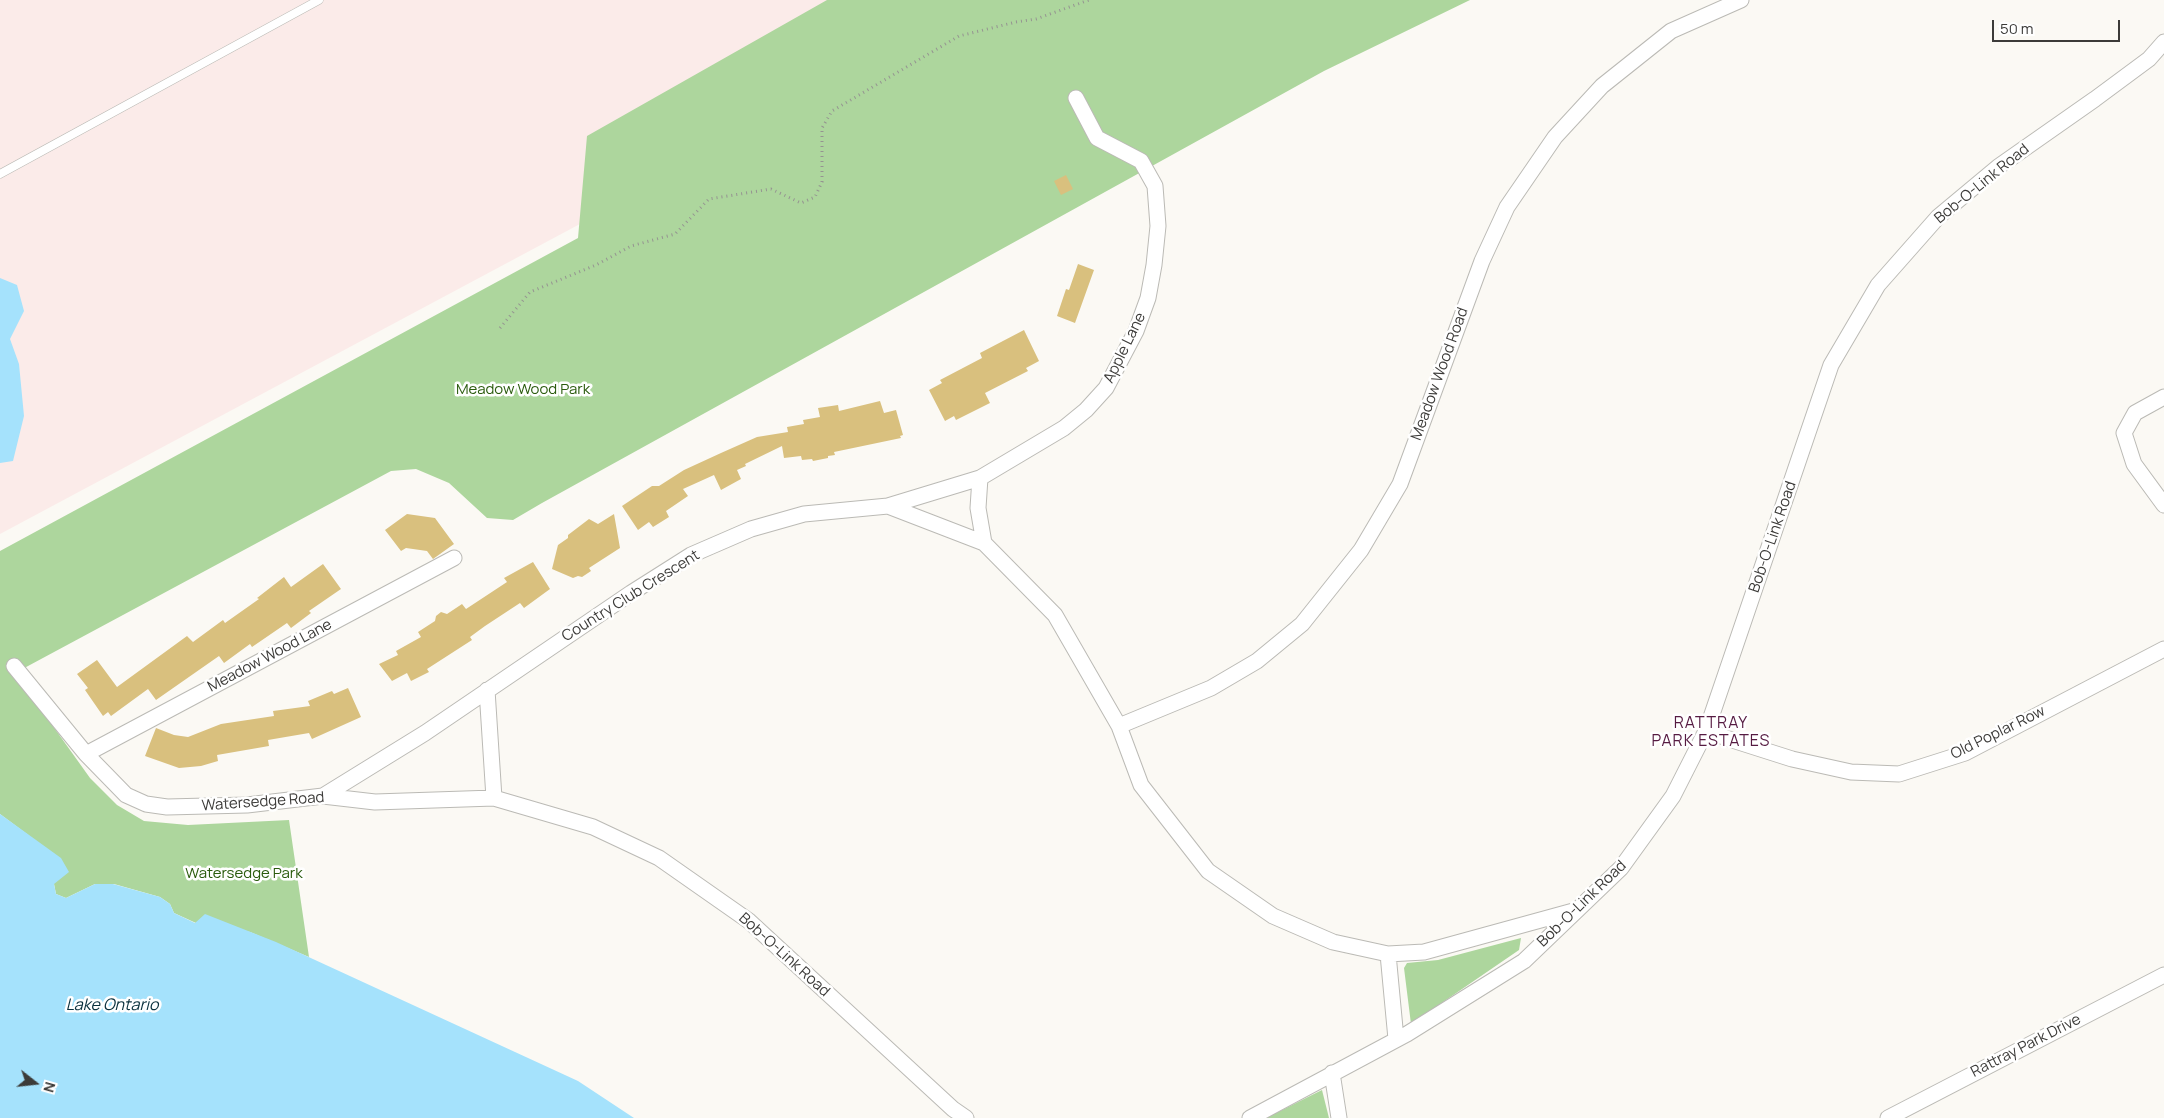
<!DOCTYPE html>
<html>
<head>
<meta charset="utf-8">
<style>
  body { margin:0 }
  #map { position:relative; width:2164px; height:1118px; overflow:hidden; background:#fbf9f4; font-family:Manrope,sans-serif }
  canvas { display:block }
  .north { position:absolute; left:10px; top:1058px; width:50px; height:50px; -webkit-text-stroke:4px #fff; paint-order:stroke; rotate:106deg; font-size:14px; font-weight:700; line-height:20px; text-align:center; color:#3c3b39 }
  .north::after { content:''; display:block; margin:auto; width:18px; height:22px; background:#3c3b39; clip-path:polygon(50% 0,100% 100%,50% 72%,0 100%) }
  .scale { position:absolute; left:1992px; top:20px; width:128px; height:22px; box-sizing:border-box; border:2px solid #3c3b39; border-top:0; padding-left:6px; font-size:15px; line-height:18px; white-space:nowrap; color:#3c3b39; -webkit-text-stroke:4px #fff; paint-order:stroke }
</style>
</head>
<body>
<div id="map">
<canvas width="2164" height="1118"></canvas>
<div class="north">N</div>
<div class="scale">50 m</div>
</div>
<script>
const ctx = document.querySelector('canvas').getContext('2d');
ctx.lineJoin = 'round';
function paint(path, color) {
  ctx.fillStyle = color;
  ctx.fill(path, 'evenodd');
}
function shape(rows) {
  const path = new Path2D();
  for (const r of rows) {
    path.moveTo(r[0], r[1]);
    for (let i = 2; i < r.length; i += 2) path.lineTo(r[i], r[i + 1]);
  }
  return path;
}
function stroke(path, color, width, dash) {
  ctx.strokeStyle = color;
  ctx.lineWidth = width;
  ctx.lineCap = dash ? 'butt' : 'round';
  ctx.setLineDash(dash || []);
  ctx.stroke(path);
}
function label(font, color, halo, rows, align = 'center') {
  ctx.font = font + ' Manrope,sans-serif';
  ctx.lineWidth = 5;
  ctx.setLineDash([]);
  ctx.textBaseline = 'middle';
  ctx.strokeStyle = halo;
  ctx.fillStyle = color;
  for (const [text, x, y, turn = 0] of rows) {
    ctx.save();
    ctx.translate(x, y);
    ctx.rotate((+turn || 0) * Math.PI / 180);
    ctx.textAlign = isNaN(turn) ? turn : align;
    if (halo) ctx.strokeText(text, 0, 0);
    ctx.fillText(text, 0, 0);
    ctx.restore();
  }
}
const industrial = shape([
  [0,0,999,0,0,534]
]);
const green = shape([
  [827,0,1470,0,1324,71,542,503,513,520,487,518,449,483,416,469,391,471,15,673,90,778,117,805,144,821,188,825,289,820,309,957,250,932,196,923,174,913,170,904,160,897,114,884,95,884,66,898,56,894,54,884,28,835,0,814,0,551,578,238,587,136],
  [1521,938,1519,950,1411,1024,1404,968,1407,963,1438,960],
  [1322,1090,1329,1118,1266,1118]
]);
const water = shape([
  [0,278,17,285,24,311,10,339,19,364,24,416,13,461,0,463],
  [0,814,61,858,69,872,54,884,56,894,66,898,95,884,113,884,160,897,170,904,174,913,195,923,205,914,276,942,578,1081,634,1118,0,1118]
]);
const building = shape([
  [1066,175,1073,189,1061,195,1054,181],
  [1078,264,1094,270,1075,323,1057,316,1066,289,1069,290],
  [1024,330,1039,361,1026,368,1028,371,985,393,990,403,956,420,954,416,945,421,929,390,942,383,940,380,982,358,980,353],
  [880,401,884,413,896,410,903,435,900,436,901,438,834,452,835,455,828,456,828,458,813,461,812,459,802,460,801,456,784,458,782,446,745,464,746,466,737,470,741,479,721,490,714,475,683,489,688,496,666,511,669,517,653,527,649,522,638,530,622,506,652,486,659,486,684,470,721,453,757,437,788,432,787,427,804,424,803,420,820,417,818,408,838,405,839,411],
  [407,514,435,518,454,544,433,559,427,551,406,548,401,551,385,530],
  [614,514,620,548,589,568,591,571,582,577,578,576,573,578,552,569,558,545,568,538,568,535,589,519,598,524],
  [533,562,550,589,524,608,520,603,485,626,470,637,472,640,427,669,429,672,411,681,407,673,392,681,379,664,398,655,396,651,421,637,418,632,435,621,436,616,441,612,447,614,462,604,466,609,507,582,504,578],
  [323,564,341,589,309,611,311,613,291,628,287,623,252,647,250,644,224,663,219,656,156,700,148,689,111,716,108,712,103,716,85,690,88,688,77,674,97,660,117,687,187,636,193,642,223,620,225,623,259,599,257,598,284,577,291,587],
  [348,688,361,717,312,739,309,733,268,740,269,746,217,755,218,761,201,766,179,768,145,756,156,728,174,735,188,737,221,724,274,716,273,711,310,706,308,701,332,691,334,694]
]);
const path = shape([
  [500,328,530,292,596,265,631,246,675,234,709,199,771,189,801,203,815,197,822,182,822,128,832,111,959,36,1016,22,1036,19,1089,0]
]);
const lane = shape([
  [0,174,319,0]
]);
const street = shape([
  [2164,397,2135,413,2124,433,2134,464,2164,505],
  [980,478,978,508,984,543],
  [888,506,980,478,1064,428,1086,410,1106,388,1136,331,1148,298,1154,265,1158,226,1155,186,1141,161,1097,138,1076,98],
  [14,666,86,754,126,795,146,804,167,807,247,805,323,796,375,802,494,798,593,827,659,858,749,921,953,1109,966,1118],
  [487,690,494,798],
  [1119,726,1211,688,1257,661,1302,624,1361,550,1400,484,1482,261,1507,207,1555,137,1602,86,1671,31,1741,0],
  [1707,729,1726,738,1792,759,1851,772,1899,774,1965,753,2164,649],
  [86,754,454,558],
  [323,796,425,733,631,593,691,555,751,529,804,514,888,506,984,543,1055,615,1119,726,1141,785,1208,871,1273,916,1333,942,1388,954,1424,952,1577,910],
  [1388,954,1396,1039],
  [1332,1073,1339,1118],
  [1250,1118,1407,1034,1524,961,1621,868,1673,796,1707,729,1831,365,1878,285,1938,217,1998,167,2095,99,2149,59,2164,42],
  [1888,1118,2164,975]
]);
const streetNames = [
  ["Bob-O-Link Road",1982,184,-39],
  ["Apple Lane",1125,348,-64],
  ["Meadow Wood Road",1440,374,-70],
  ["Bob-O-Link Road",1773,537,-71],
  ["Country Club Crescent",631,596,-32],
  ["Meadow Wood Lane",270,656,-28],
  ["Old Poplar Row",1998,733,-26],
  ["Watersedge Road",263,802,-4],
  ["Bob-O-Link Road",1582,904,-44],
  ["Bob-O-Link Road",784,955,42],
  ["Rattray Park Drive",2026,1046,-27]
];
const parkNames = [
  ["Meadow Wood Park",523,390],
  ["Watersedge Park",244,874]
];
const neighbourhoodNames = [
  ["RATTRAY",1711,724],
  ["PARK ESTATES",1711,742]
];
const waterNames = [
  ["Lake Ontario",112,1006]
];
paint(industrial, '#fbebe9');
paint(green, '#add69d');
paint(water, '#a5e2fc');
paint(building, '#d9c07e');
stroke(lane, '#bbbab5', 9);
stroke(street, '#bbbab5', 17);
stroke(path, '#959491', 3, [1, 4]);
stroke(lane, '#fff', 8);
stroke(street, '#fff', 15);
label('15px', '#3c3b39', '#fff', streetNames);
label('15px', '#2a5b0d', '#fff', parkNames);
ctx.letterSpacing = '1px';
label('16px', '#561b42', '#fff', neighbourhoodNames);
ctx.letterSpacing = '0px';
label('italic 16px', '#0a303d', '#fff', waterNames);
</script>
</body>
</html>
